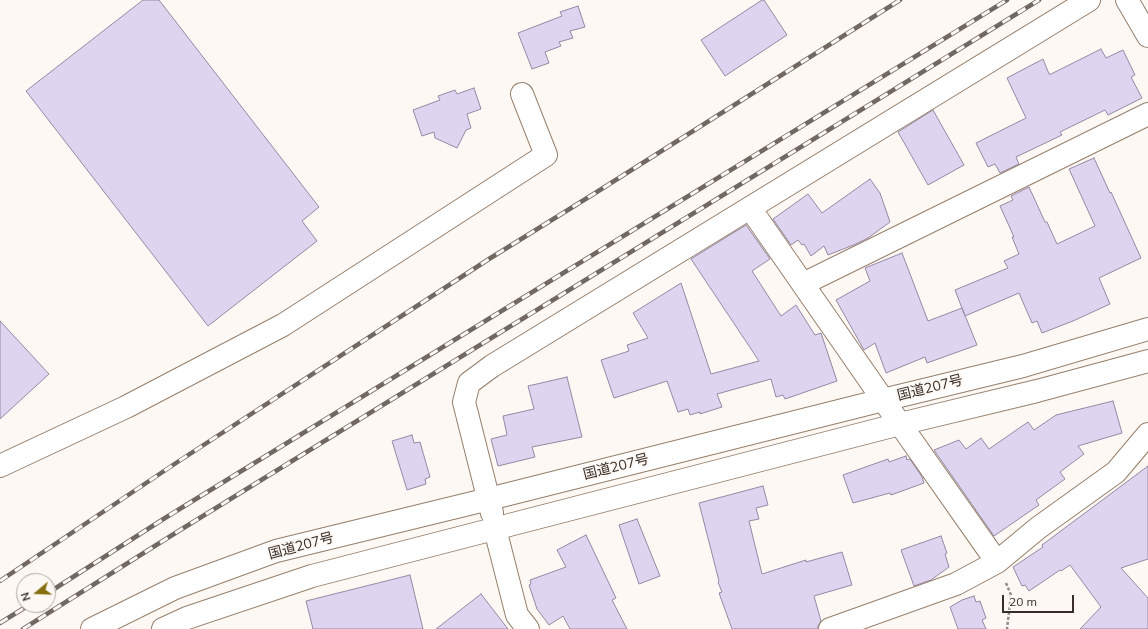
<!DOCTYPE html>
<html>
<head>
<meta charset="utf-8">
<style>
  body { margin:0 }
  #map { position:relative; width:1148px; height:629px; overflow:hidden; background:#fdf8f4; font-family:Mulish,sans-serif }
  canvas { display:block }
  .north { position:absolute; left:16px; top:573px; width:40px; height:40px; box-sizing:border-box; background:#fdf8f4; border:1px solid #aea7a2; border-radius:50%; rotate:251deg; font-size:11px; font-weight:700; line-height:16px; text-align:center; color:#382e27 }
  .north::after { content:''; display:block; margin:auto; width:14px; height:18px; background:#85700f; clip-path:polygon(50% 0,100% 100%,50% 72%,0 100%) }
  .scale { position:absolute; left:1002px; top:595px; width:72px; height:18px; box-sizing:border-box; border:2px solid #382e27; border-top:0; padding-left:5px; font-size:12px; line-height:14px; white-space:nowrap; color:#382e27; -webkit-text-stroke:3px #fdf8f4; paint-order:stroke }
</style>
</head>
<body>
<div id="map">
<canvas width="1148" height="629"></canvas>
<div class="north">N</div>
<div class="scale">20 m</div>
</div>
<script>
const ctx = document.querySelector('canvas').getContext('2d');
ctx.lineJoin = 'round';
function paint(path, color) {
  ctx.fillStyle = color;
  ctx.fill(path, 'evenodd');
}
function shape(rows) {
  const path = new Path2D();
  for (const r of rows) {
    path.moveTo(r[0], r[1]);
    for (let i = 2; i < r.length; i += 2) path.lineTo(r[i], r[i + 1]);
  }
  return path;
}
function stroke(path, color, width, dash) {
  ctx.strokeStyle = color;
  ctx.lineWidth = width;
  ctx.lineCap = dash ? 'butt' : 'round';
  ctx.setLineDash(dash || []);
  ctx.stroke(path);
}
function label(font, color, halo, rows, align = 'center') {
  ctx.font = font + ' Mulish,"Noto Sans JP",sans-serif';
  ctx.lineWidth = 4;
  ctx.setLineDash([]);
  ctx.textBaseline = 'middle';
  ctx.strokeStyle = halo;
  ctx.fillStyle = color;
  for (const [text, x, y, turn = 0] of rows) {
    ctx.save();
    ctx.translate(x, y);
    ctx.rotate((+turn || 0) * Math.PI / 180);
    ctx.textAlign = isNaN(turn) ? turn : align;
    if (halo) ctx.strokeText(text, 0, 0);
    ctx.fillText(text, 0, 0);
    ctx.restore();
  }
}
const building = shape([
  [143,0,159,0,319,207,302,221,317,241,208,326,26,91,143,0],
  [762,0,764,0,787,35,725,76,701,40,762,0],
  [578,6,585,27,570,31,573,38,559,42,561,46,545,52,549,63,532,69,518,33,562,16,560,12,578,6],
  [1101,49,1106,58,1123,50,1135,75,1131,77,1142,98,1108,115,1105,110,1060,132,1062,135,1016,157,1019,164,1000,173,995,164,988,167,976,143,1026,118,1007,78,1043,59,1049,74,1051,74,1101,49],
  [474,88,481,109,467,114,471,128,466,130,457,148,435,138,434,132,422,136,413,110,440,100,438,96,455,90,457,94,474,88],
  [933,110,964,165,928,185,898,132,933,110],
  [1094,158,1110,193,1111,192,1141,258,1099,278,1110,304,1073,321,1042,333,1037,321,1032,323,1019,293,965,316,955,290,1008,268,1004,261,1019,254,1012,237,1014,237,1000,206,1013,200,1011,196,1029,187,1045,222,1047,222,1057,244,1095,226,1069,169,1094,158],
  [870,179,880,193,890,222,868,238,856,244,828,255,824,246,811,256,804,244,802,245,798,240,791,245,773,219,808,194,822,213,870,179],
  [746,225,770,259,752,271,781,316,796,305,815,335,821,333,837,381,785,399,783,395,776,397,771,379,717,394,722,407,700,414,700,412,690,415,688,409,678,412,667,381,614,398,601,360,629,351,627,345,648,338,633,313,681,283,711,374,759,361,691,259,746,225],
  [902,253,928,321,962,308,977,345,927,363,925,357,886,373,875,343,864,350,836,300,870,281,865,268,902,253],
  [0,321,49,374,0,419,0,321],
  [567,377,582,437,532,447,535,457,498,466,491,439,507,435,503,416,534,409,528,386,567,377],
  [1113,401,1122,433,1078,446,1084,454,1060,472,1065,479,1036,500,1039,505,994,536,934,450,959,440,966,449,981,438,989,449,1028,422,1034,430,1056,415,1113,401],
  [412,435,414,443,420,442,430,477,425,479,426,484,407,490,392,441,412,435],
  [906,456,907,460,910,459,922,477,924,483,891,495,890,493,853,503,843,475,888,459,889,462,906,456],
  [1148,466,1148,559,1121,568,1148,598,1148,629,1080,629,1101,607,1070,565,1061,571,1060,570,1029,591,1025,585,1022,586,1013,567,1043,547,1042,545,1148,466],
  [763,486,768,505,756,508,759,519,749,521,762,574,806,560,806,562,842,552,852,585,814,596,821,621,818,626,818,629,732,629,719,593,722,592,718,582,719,581,699,503,763,486],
  [637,519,660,576,639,584,619,525,637,519],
  [586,535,616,598,612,600,627,629,570,629,563,616,549,625,537,609,529,585,531,584,530,580,566,567,557,550,586,535],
  [941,536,947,553,945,554,949,567,931,580,914,586,901,550,941,536],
  [410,575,423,629,313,629,306,601,410,575],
  [481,594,508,629,436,629,481,594],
  [974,596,976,602,980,601,986,618,982,620,986,629,958,629,950,607,962,600,974,596]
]);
const path = shape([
  [1006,583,1011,595,1007,629]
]);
const minor = shape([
  [1127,0,1148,36],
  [750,208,900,424,997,562],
  [803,284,1148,114],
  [0,466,126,407,283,325,546,155,522,94],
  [495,529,517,615,528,629],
  [830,629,956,584,997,562,1038,528,1116,472,1148,434]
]);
const tertiary = shape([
  [492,513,464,402,469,383,492,366,1089,0],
  [92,629,175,588,276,551,489,499,883,400,1023,366,1148,329],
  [163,629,187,618,312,576,900,424,1037,391,1148,361]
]);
const rail = shape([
  [0,581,176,463,489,259,592,195,900,0],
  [48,593,165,518,1007,0],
  [0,623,29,605],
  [23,629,177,532,1039,0]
]);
const streetNames = [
  ["国道207号",930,388,-14],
  ["国道207号",616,467,-14],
  ["国道207号",301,546,-15]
];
paint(building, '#dfd4f0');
stroke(building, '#9389a3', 1);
stroke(minor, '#967f6c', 24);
stroke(tertiary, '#967f6c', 24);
stroke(path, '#938b85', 2.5, [3, 2]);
stroke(minor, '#fff', 22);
stroke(tertiary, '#fff', 22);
stroke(rail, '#716862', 4.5);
stroke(rail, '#fdf8f4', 3, [9]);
label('14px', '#382e27', '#fdf8f4', streetNames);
</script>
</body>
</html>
